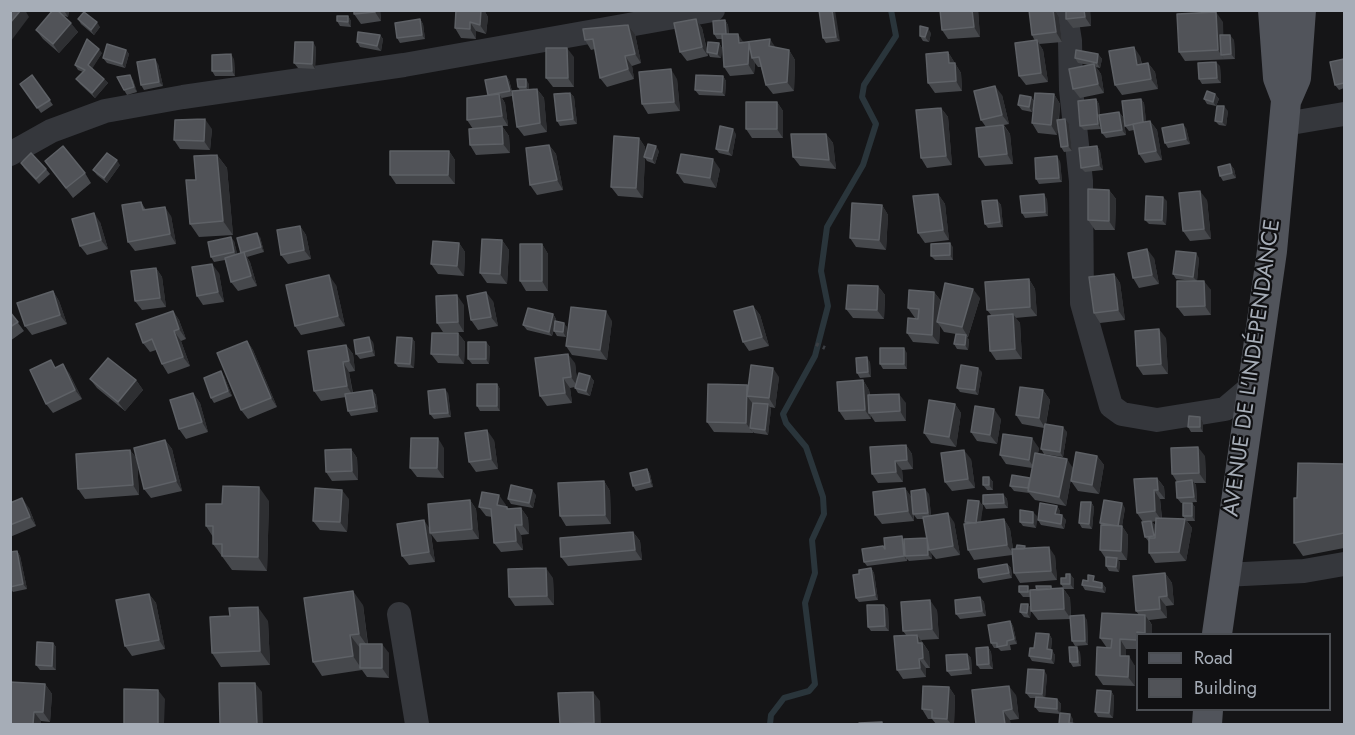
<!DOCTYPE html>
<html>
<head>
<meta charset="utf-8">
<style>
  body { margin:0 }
  #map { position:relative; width:1355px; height:735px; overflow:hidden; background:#151517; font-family:Jost,sans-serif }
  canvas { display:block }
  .frame { position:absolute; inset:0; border:12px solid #a6adb7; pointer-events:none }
  .legend { position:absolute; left:1136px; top:633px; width:195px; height:78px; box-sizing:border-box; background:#101012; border:2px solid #4c4f54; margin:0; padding:8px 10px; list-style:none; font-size:18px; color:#a6adb7 }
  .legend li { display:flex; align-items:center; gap:12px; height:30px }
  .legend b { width:30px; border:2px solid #4c4f54 }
</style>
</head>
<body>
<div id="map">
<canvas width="1355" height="735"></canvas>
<div class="frame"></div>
<ul class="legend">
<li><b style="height:8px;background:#51545b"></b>Road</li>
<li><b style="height:16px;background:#515358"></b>Building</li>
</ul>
</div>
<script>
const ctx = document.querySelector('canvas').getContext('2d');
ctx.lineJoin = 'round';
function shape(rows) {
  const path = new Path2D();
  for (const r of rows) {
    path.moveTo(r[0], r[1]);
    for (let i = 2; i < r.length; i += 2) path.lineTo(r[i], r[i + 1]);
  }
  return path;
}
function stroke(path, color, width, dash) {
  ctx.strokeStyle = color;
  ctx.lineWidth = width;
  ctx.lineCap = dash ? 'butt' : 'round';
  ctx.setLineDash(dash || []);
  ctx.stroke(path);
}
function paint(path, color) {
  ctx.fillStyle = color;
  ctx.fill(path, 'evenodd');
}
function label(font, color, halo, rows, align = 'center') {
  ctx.font = font + ' Jost,sans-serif';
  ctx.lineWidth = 4.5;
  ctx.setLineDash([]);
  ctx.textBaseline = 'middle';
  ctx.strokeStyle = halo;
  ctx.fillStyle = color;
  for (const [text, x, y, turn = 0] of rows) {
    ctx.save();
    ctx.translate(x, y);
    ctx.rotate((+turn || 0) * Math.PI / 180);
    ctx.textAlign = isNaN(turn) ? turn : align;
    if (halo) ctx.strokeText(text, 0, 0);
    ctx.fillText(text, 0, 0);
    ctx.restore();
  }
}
const stream = shape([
  [770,724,771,715,784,698,809,691,815,684,805,603,815,573,812,540,824,514,823,497,806,447,786,423,783,414,815,356,828,306,821,271,827,227,863,165,876,124,862,97,864,85,896,36,891,10]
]);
const path = shape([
  [816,344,825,348]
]);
const minor = shape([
  [1065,10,1070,41,1071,90,1081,181,1082,303,1111,406,1122,414,1157,420,1225,409,1251,387],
  [1285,124,1344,114],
  [10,154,51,131,105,111,183,97,404,65,713,10],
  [1224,575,1304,571,1344,564],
  [399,614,417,724]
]);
const major = shape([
  [1273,10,1278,78,1286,99],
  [1217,634,1272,251,1286,101,1296,78,1301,10],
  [1207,724,1208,710]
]);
const wall = shape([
  [53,10,69,10,68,17,64,16,78,32,59,53,43,39,36,30],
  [354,10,380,10,381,21,361,24,354,14],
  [456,10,484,10,488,17,486,34,476,31,476,39,461,38,455,28],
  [819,10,840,41,826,43,823,38],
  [940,10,978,10,980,37,948,39,942,30],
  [1029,10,1055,10,1059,17,1062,42,1039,44,1043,50,1048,82,1026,85,1019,76,1035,41,1032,35],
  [1090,10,1091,26,1073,28,1066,19],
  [348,16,351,21,351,27,340,26,337,21],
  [78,19,100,27,94,35,81,24],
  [420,19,423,24,425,39,400,43,397,38],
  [696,19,702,28,707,50,719,43,722,48,721,58,710,57,708,53,708,56,687,61,680,52],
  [725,20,728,25,729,34,744,42,789,50,795,60,794,91,773,94,766,85,761,67,758,67,755,63,754,74,730,76,724,67,723,39,717,39,714,34],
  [1223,22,1223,35,1234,40,1235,59,1185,61,1179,52],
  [628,25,635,34,641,63,632,66,634,79,607,87,600,78,595,49,591,50,585,40],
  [931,33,929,42,923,41,920,36],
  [380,35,383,39,381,51,360,47,357,42],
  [316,47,315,69,298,68,294,63],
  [126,50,129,54,125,68,107,63,103,58],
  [948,52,961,73,962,91,935,93,928,83],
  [102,53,92,68,104,79,108,83,95,98,80,84,76,79,83,72,78,70,75,65],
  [1098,54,1102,59,1100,68,1096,67,1101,74,1104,93,1080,98,1073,89,1089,65,1078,63,1075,58],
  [1140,56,1142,64,1148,63,1155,72,1158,89,1122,95,1115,85],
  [574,57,574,87,553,87,546,78],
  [234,59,235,76,215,76,212,71],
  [1344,59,1344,88,1339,90,1335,85],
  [158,64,163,86,144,90,141,85],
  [1220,66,1221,83,1202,84,1199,79],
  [32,75,53,105,41,113,20,84],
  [506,76,509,80,512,91,520,91,518,87,529,84,529,90,537,89,544,98,547,132,524,136,517,127,512,96,502,98,505,103,508,126,502,126,509,136,510,153,476,155,470,145,473,129,467,120],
  [723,76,726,81,725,96,699,95,695,90],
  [677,79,680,111,648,114,642,104],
  [133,80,137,92,127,95,124,90],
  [570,93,574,97,577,124,560,126,557,121],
  [1054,94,1060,104,1059,120,1069,124,1072,151,1064,152,1061,147,1058,127,1057,135,1038,133,1032,123,1034,106,1032,112,1022,110,1018,105,1031,97,1034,101],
  [1215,94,1219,99,1216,106,1207,104,1204,99],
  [1002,95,1009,124,1004,125,1010,134,1013,164,985,166,979,157,986,127,981,120],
  [1096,99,1099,104,1100,115,1119,112,1123,117,1126,135,1106,138,1102,133,1100,121,1101,129,1084,130,1080,126],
  [1141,99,1144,103,1146,122,1150,121,1157,130,1162,160,1145,163,1139,154,1134,130,1129,131,1125,126],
  [777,102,783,111,783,138,752,138,746,129],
  [941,108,948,117,952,165,927,168,921,158],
  [1228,111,1226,126,1219,125,1215,121],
  [1186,128,1190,144,1168,148,1165,143],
  [212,129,210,150,180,149,174,140],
  [736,134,732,156,719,153,716,149],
  [826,134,833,143,836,169,800,166,793,157],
  [639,138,645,147,645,152,659,151,655,164,647,161,645,158,643,198,618,196,611,187],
  [549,145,556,154,563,190,537,195,530,185],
  [1097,146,1100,151,1103,170,1085,172,1081,168],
  [449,151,455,160,455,184,396,184,390,175],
  [217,155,227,168,233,235,199,237,190,224],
  [45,161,85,173,91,183,73,198],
  [1060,161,1062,182,1039,184,1036,179],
  [21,163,46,169,50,174,39,184,24,168],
  [1230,164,1234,169,1236,178,1223,181,1220,176],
  [120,165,107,183,97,175,93,170],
  [720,169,716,188,684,183,677,173],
  [1109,190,1116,199,1115,230,1095,230,1088,220],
  [938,194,945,204,949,240,925,243,918,233],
  [1047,199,1048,216,1025,218,1022,213],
  [997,200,1001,205,1003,227,988,228,985,224],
  [1207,200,1211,239,1190,241,1183,231],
  [1167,201,1166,225,1149,224,1145,220],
  [141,202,146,210,171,216,176,244,135,251,128,242],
  [882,205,888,215,886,250,856,247,850,238],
  [100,222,108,249,87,255,80,246],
  [300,226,306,235,311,259,288,264,281,255],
  [260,237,264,252,247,257,250,262,257,286,238,291,231,282,225,260,214,262,211,257,234,241,237,254,241,253],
  [502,240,509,250,507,284,487,283,480,273],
  [459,243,465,252,464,276,438,274,431,264],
  [542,244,548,254,548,291,526,291,520,281],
  [953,247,953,260,935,260,931,256],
  [1154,258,1159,284,1139,288,1133,278],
  [1199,258,1197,281,1211,290,1211,315,1184,316,1177,307,1193,281,1176,279,1173,274],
  [156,268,162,277,166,307,142,310,135,301],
  [219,273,224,302,203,305,197,296],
  [1114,274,1120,283,1125,320,1100,323,1094,313],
  [1029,279,1035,289,1037,316,1015,318,1020,323,1022,359,996,360,990,351,991,315,987,310],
  [336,285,345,326,301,335,295,326],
  [878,286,885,295,884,319,853,318,846,309],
  [53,291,59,301,67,324,32,335,25,326],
  [934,292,941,301,980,298,968,337,967,337,969,340,968,350,957,349,954,344,956,334,944,332,940,326,939,344,913,342,907,333,918,319,918,318,915,318,908,308],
  [493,301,498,326,478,330,471,320],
  [464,305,464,332,443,332,437,323],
  [753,306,760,315,769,346,749,351,743,342],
  [173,311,179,320,186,339,181,341,190,366,168,374,162,364,156,350,150,352,143,343],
  [10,312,24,331,10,341],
  [553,314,556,319,556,321,567,327,566,337,557,336,554,331,554,329,552,336,527,330,523,325],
  [612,321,607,360,572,355,566,346],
  [458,333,465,342,464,364,438,363,431,354],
  [412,338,415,342,414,368,398,367,395,363],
  [1166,338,1168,374,1143,375,1137,366],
  [247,341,253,350,277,407,248,419,241,410],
  [373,342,375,356,360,359,356,354],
  [486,342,490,347,489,364,472,364,468,359],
  [346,345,353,354,355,371,349,372,353,393,372,390,376,395,378,412,351,416,348,411,346,397,321,401,314,391],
  [907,353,907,369,883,369,880,364],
  [870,362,871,377,860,378,857,373],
  [575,363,577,381,590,376,594,381,590,396,578,393,575,388,575,387,570,388,572,403,547,406,540,396],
  [56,367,69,373,82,399,53,413,46,404],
  [982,372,978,395,960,392,957,388],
  [224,376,232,396,214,403,211,398],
  [779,377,775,408,770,407,771,409,768,435,754,433,753,432,753,433,714,432,707,422,748,387],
  [90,379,136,380,143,390,125,411,97,388],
  [863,380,869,390,870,395,906,403,906,421,875,422,871,416,871,419,845,420,839,411],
  [497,384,500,389,500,411,480,411,477,406],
  [1043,390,1050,400,1046,424,1067,432,1063,457,1044,454,1041,449,1044,428,1022,424,1016,415],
  [193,393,200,403,208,432,186,439,179,429],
  [448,393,451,417,434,419,430,414],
  [955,404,961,413,956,447,931,443,924,433],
  [1200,417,1203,422,1203,432,1191,432,1188,427],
  [1001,419,997,444,977,441,971,432],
  [165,440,172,449,182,491,151,498,144,489,137,460,139,495,85,499,78,489,130,450,137,459],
  [494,440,498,469,476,472,469,462],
  [906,445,912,454,913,469,902,470,903,482,878,483,872,474],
  [444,448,444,478,417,477,410,468],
  [1039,448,1038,453,1073,468,1066,506,1035,500,1029,493,1014,491,1010,486,1030,478,1032,468,1006,464,1000,455],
  [351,449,357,458,358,480,332,481,326,472],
  [1097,456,1104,465,1099,494,1078,491,1071,481],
  [1205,456,1206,483,1194,483,1196,485,1197,502,1181,503,1177,498,1177,482,1172,474],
  [971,459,975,488,952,491,945,482],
  [1344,464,1344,548,1303,556,1294,543,1297,498],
  [647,469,650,474,653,487,636,491,633,486],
  [989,477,993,482,993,490,987,490,983,485],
  [1157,478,1164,487,1165,499,1160,499,1162,518,1185,519,1183,516,1192,503,1195,507,1195,521,1187,521,1192,528,1186,561,1155,563,1149,553,1149,542,1145,537,1143,522,1137,513],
  [1156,521,1156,531,1155,525,1152,522],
  [604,481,610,491,611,524,566,526,560,516],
  [905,488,911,497,929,494,931,516,954,522,960,555,936,559,931,553,932,559,909,561,907,559,907,561,867,566,864,562,885,548,904,540,927,538,923,519,917,519,914,515,914,521,882,524,875,515],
  [1003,494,1007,499,1008,508,986,509,983,504],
  [536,495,533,508,511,504,508,499],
  [349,499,347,532,320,530,313,521],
  [470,500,476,509,479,539,437,542,431,534,435,562,409,565,402,556,430,528],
  [269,501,267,571,232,570,213,544,213,537,206,526,222,504],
  [979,501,983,506,980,522,1004,519,1010,529,1013,549,1026,548,1055,556,1057,580,1020,583,1014,573,1012,555,974,560,968,550,966,524,965,522],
  [1091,502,1094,507,1092,529,1082,528,1079,523],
  [10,503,29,508,36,526,10,537],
  [506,505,506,506,509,509,521,508,528,518,529,534,521,535,523,550,501,552,494,543,492,517,486,516,479,507],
  [1057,506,1060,511,1059,515,1066,520,1064,529,1041,525,1038,520],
  [1125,508,1122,526,1128,535,1127,560,1118,560,1120,562,1119,572,1109,571,1106,566,1106,559,1100,550,1101,525,1100,523],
  [1037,516,1036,528,1023,526,1020,522],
  [633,532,640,541,642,560,568,566,561,557],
  [17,551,20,556,27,589,13,592,10,588,10,552],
  [1007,564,1011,568,1012,578,983,583,979,578],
  [871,568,874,573,878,600,859,602,856,598,859,574],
  [1165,573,1172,583,1174,605,1166,606,1167,618,1149,620,1152,625,1152,634,1137,634,1137,649,1126,649,1126,656,1135,666,1135,686,1103,685,1096,675,1107,648,1100,638,1139,615,1136,611],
  [1070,574,1074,579,1074,589,1064,589,1061,584],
  [553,578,554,605,515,606,509,597],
  [1088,581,1097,581,1097,582,1102,583,1106,588,1105,593,1085,590,1082,585],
  [1063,588,1070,598,1071,616,1087,620,1088,645,1075,646,1072,641,1071,619,1038,620,1031,611,1030,597,1023,597,1019,592,1031,590],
  [149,594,156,603,165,649,132,656,125,646],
  [980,597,984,602,986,616,960,619,956,614],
  [1028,604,1031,609,1030,618,1024,617,1020,612],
  [363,605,368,644,389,653,389,678,367,677,362,670,322,676,313,662],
  [884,605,888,609,889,631,871,631,868,627],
  [937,610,939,639,921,640,929,652,930,668,926,668,926,677,903,679,897,670,906,635,903,631],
  [268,621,270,665,221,667,212,653],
  [1010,621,1013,626,1017,644,1010,645,1011,650,1001,651,998,648,994,648,991,643],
  [1049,634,1052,639,1051,650,1055,655,1054,664,1032,661,1029,656,1034,648],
  [53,643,56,647,56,670,40,670,36,665],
  [988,647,991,652,993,669,980,669,977,665],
  [1080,652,1081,666,1073,667,1070,662],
  [967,654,971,658,972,674,951,676,947,671],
  [1047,675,1045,698,1057,699,1061,704,1060,714,1039,712,1035,707,1036,698,1030,698,1026,693],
  [45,684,52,694,50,722,41,721,40,724,10,724],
  [949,687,955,696,954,724,936,724,932,719,928,719,922,709],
  [1111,691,1114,696,1113,718,1098,717,1095,712],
  [1016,695,1019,719,976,724]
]);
const shadedWall = shape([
  [21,10,25,10,29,17,11,41,10,23],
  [65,10,69,10,68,17,65,12],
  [374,10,380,10,381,21,375,12],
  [481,10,484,10,488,17,486,34,480,25],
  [832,10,835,10,840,41,836,37],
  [972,10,978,10,980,37,974,27],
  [1053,10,1055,10,1059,17,1062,42,1056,32],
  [1084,10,1090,10,1091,26,1085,17],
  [1216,12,1223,22,1224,55,1221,55,1224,59,1218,50],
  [348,16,351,21,351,27,348,22],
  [420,19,423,24,425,39,422,35],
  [696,19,702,28,708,56,702,47],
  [725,20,728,25,729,38,726,34],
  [97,22,100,27,94,35,91,30],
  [470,22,476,31,476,39,470,29],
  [71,23,78,32,59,53,53,44],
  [628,25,635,34,641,63,635,54],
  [928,28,931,33,929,42,925,37],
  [738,34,744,43,739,43],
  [380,35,383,39,381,51,377,46],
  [1230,35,1234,40,1235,59,1231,54],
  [770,39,776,48,769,46],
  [1037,40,1043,50,1048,82,1041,73],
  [313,42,316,47,315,69,312,64],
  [719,43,722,48,721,58,717,54],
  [749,43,752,58,755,63,754,74,748,64],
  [1134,47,1140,56,1143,74,1137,65],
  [567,48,574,57,574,87,568,78],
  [99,49,102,53,92,69,88,65],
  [126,50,129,54,125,68,122,64],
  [789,50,795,60,794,91,787,82],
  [948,52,961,73,962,91,956,81,949,63],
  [231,54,234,59,235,76,232,71],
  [1098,54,1102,59,1100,68,1097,63],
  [625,56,632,66,634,79,628,69],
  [155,59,158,64,163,86,159,82],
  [1216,62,1220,66,1221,83,1217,78],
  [1148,63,1155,72,1158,89,1151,79],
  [1094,64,1101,74,1104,93,1098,84],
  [671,69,677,79,680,111,674,102],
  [130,75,133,80,137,92,134,87],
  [506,76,509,80,513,96,510,91],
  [723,76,726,81,725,96,722,92],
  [104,79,108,83,95,98,92,93],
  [526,79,529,84,529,92,526,87],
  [995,86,1002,95,1009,124,1002,115],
  [537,89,544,98,547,132,540,123],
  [570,93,574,97,577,124,573,119],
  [499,94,505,103,508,126,502,116],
  [1054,94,1060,104,1057,135,1051,125],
  [1215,94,1219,99,1216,106,1213,102],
  [1031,97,1034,102,1032,112,1029,107],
  [1096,99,1099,104,1101,129,1098,124],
  [1141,99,1144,103,1147,128,1143,124],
  [777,102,783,111,783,138,777,129],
  [1224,106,1228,111,1226,126,1222,122],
  [941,108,948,117,952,165,946,156],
  [1119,112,1123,117,1126,135,1122,130],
  [205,119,212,129,210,150,204,141],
  [1065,119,1069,124,1072,151,1068,146],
  [1150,121,1157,130,1162,160,1156,151],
  [1183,124,1186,128,1190,144,1186,139],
  [1003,125,1010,134,1013,164,1007,154],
  [502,126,509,136,510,153,503,144],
  [733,129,736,134,732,156,728,151],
  [826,134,833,143,836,169,829,160],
  [639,138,645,147,645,157,644,157,645,158,643,198,636,188],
  [549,145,556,154,563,190,557,180],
  [656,146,659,151,655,164,652,159],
  [1097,146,1100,151,1103,170,1099,165],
  [449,151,455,160,455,184,448,175],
  [217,155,227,168,233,235,223,221],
  [1057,156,1060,161,1062,182,1059,178],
  [713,159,720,169,716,188,710,178],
  [117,160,120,165,107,183,104,178],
  [1230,164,1234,169,1236,178,1232,173],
  [1109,190,1116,199,1115,230,1109,221],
  [1200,191,1207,200,1211,239,1204,229],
  [938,194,945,204,949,240,943,230],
  [1044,194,1047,199,1048,216,1045,212],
  [1163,197,1167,201,1166,225,1162,220],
  [997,200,1001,205,1003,227,1000,222],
  [882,205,888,215,886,250,879,240],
  [165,207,171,216,176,244,170,234],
  [94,213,100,222,108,249,101,240],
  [300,226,306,235,311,259,304,250],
  [257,233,260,237,264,252,261,247],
  [231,237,234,241,238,257,234,252],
  [502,240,509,250,507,284,500,274],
  [459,243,465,252,464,276,457,266],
  [950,243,953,247,953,260,950,255],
  [542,244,548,254,548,291,542,281],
  [1147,249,1154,258,1159,284,1152,275],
  [244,252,250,262,257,286,251,276],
  [1196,253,1199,258,1197,281,1193,277],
  [212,264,219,273,224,302,218,292],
  [156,268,162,277,166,307,160,298],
  [1114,274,1120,283,1125,320,1118,310],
  [329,275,336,285,345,326,338,316],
  [1029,279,1035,289,1037,316,1030,307],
  [1204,281,1211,290,1211,315,1205,306],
  [878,286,885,295,884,319,877,310],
  [973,289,980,298,968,337,962,327],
  [53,291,59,301,67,324,60,315],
  [486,292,493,301,498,326,491,317],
  [934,292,941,301,937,322,940,326,939,344,932,335],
  [457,295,464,305,464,332,458,322],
  [753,306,760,315,769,346,762,337],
  [173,311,179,320,186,339,179,329],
  [606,311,612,321,607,360,600,350],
  [553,314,556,319,552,336,549,332],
  [1013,314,1020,323,1022,359,1015,349],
  [564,323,567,327,566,337,563,332],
  [1159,329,1166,338,1168,374,1161,364],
  [174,331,181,341,190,366,183,357],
  [458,333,465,342,464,364,458,355],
  [966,335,969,340,968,350,965,345],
  [369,337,373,342,375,356,372,351],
  [412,338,415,342,414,368,410,364],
  [247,341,253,350,277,407,271,398],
  [486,342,490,347,489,364,486,359],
  [346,345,353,354,355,371,349,361],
  [904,348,907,353,907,369,904,364],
  [568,354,575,363,578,387,571,377],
  [867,357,870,362,871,377,868,372],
  [343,362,349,372,353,396,347,386],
  [63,364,69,373,82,399,75,390],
  [773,368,779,377,775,408,769,398],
  [978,368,982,372,978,395,975,390],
  [221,371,224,376,232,396,228,391],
  [590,376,594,381,590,396,586,391],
  [563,378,570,388,572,403,565,393],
  [136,380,143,390,125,411,118,402],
  [863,380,869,390,871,413,869,413,871,416,871,419,865,410],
  [497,384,500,389,500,411,497,406],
  [747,385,753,395,747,396,753,404,750,428,753,433,746,423],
  [445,389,448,393,451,417,448,413],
  [372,390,376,395,378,412,375,407],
  [1043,390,1050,400,1045,428,1039,418],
  [193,393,200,403,208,432,202,422],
  [899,394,906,403,906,421,900,411],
  [768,404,771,409,768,435,765,430],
  [955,404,961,413,956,447,949,437],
  [994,409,1001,419,997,444,990,435],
  [1200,417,1203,422,1203,432,1200,427],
  [1063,427,1067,432,1063,457,1060,452],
  [487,430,494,440,498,469,491,459],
  [438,438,444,448,444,478,437,468],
  [1032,438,1039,448,1035,469,1029,460],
  [165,440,172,449,182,491,176,481],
  [906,445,912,454,913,469,907,460],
  [1198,447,1205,456,1206,483,1199,473],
  [351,449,357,458,358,480,352,471],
  [130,450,137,459,139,495,133,485],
  [964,450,971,459,975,488,968,479],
  [1097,456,1104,465,1099,494,1092,485],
  [1067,459,1073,468,1066,506,1059,497],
  [895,461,902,470,903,482,896,472],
  [647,469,650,474,653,487,650,482],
  [989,477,993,482,993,490,989,485],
  [1157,478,1164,487,1165,499,1158,490],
  [1192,480,1196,485,1197,502,1194,497],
  [604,481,610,491,611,524,605,515],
  [259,487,269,501,267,571,258,557],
  [905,488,912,498,914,521,908,511],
  [925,489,929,494,931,518,928,513],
  [342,490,349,499,347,532,340,522],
  [532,490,536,495,533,508,529,503],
  [1154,490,1160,499,1162,521,1155,511],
  [1003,494,1007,499,1008,508,1004,503],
  [499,495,506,505,504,514,497,505],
  [22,498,29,508,36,526,30,517],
  [470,500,476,509,479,539,472,529],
  [979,501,983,506,980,529,976,524],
  [1091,502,1094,507,1092,529,1089,524],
  [1122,503,1125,508,1122,526,1128,535,1127,560,1121,551,1118,527],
  [1192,503,1195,507,1195,521,1192,516],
  [1057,506,1060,511,1059,519,1055,514],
  [521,508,528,518,529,534,522,525],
  [1033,512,1037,516,1036,528,1033,523],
  [948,513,954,522,960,555,953,546],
  [1062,515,1066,520,1064,529,1061,524],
  [1004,519,1010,529,1014,555,1007,545],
  [1185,519,1192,528,1186,561,1179,552],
  [424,520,430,529,435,562,429,552],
  [1151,521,1155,525,1157,541,1154,536],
  [515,525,521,535,523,550,516,541],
  [633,532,640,541,642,560,635,550],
  [902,536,905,541,905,556,907,561,904,556],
  [927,538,929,550,931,553,932,559,928,555],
  [1049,547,1055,556,1057,580,1051,571],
  [17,551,20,556,27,589,23,584],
  [1117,558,1120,562,1119,572,1116,567],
  [1007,564,1011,568,1012,578,1009,573],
  [546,568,553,578,554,605,547,596],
  [871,568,874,573,878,600,875,595],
  [1165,573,1172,583,1174,605,1167,596],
  [1070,574,1074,579,1074,589,1070,584],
  [1102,583,1106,588,1105,593,1102,588],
  [1063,588,1070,598,1071,619,1064,609],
  [353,591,363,605,368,647,359,634],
  [149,594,156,603,165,649,159,640],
  [980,597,984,602,986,616,982,611],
  [1159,597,1166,606,1167,618,1160,609],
  [930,600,937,610,939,639,932,629],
  [1028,604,1031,609,1030,618,1027,613],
  [884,605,888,609,889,631,885,626],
  [258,607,268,621,270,665,260,651],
  [1084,615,1087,620,1088,645,1085,641],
  [1145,615,1152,625,1152,634,1146,634,1145,633],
  [1010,621,1013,626,1017,644,1014,639],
  [1049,634,1052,639,1050,654,1047,649],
  [350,635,360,648,361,668,353,656],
  [917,635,929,652,930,668,923,658,918,643],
  [1120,639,1126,649,1126,665,1120,656],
  [53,643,56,647,56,670,52,666],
  [382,644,389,653,389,678,382,668],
  [988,647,991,652,993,669,989,664],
  [1077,647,1080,652,1081,666,1078,662],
  [1052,650,1055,655,1054,664,1051,659],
  [967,654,971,658,972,674,969,669],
  [1129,656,1135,666,1135,686,1128,677],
  [919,659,926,668,926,677,920,668],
  [1044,670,1047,675,1045,699,1042,694],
  [255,683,262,692,263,724,257,724],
  [45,684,52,694,50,722,43,712],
  [1009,686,1016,695,1019,719,1012,709],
  [949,687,955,696,954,724,951,724,947,719],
  [158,690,165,699,164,724,158,724],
  [1111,691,1114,696,1113,718,1109,713],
  [593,692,600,701,601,724,595,724,594,723],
  [1057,699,1061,704,1060,714,1057,709],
  [1003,711,1010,720,1011,724,1005,724],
  [34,712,41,721,40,724,33,724],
  [1070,714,1073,719,1073,724,1069,723]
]);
const building = shape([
  [10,10,21,10,10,23,10,10],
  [53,10,57,10,71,23,53,44,36,30,53,10],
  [354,10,374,10,375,12,354,14,354,10],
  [456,10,481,10,480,25,470,22,470,29,455,28,456,10],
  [819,10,832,10,836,37,823,38,819,10],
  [940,10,972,10,974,27,942,30,940,10],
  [1029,10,1053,10,1056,32,1032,35,1029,10],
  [1066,10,1084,10,1085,17,1066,19,1066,10],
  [84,12,97,22,91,30,78,19,84,12],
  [1216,12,1218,50,1179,52,1177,14,1216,12],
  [337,16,348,16,348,22,337,21,337,16],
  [420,19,422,35,397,38,395,23,420,19],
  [696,19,702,47,680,52,674,23,696,19],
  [725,20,726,34,714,34,713,21,725,20],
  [628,25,635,54,625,56,628,69,600,78,593,39,585,40,583,29,628,25],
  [920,26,928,28,925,37,920,36,920,26],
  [358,32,380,35,377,46,357,42,358,32],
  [722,34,738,34,739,43,770,39,769,46,789,50,787,82,766,85,759,57,752,58,749,43,748,64,724,67,722,34],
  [1220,35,1230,35,1231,54,1221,55,1220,35],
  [87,39,99,49,88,65,104,79,92,93,76,79,85,70,75,65,87,39],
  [1037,40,1041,73,1019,76,1015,43,1037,40],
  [295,42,313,42,312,64,294,63,295,42],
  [708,42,719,43,717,54,707,52,708,42],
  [107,44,126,50,122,64,103,58,107,44],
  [1134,47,1137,65,1148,63,1151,79,1115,85,1109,51,1134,47],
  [546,48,567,48,568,78,546,78,546,48],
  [1076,50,1098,54,1097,63,1075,58,1076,50],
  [948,52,949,63,955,63,956,81,928,83,926,54,948,52],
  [231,54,232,71,212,71,212,55,231,54],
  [155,59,159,82,141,85,137,62,155,59],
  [1344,59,1344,83,1335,85,1330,62,1344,59],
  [1216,62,1217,78,1199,79,1198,63,1216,62],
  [1094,64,1098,84,1073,89,1069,69,1094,64],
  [671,69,674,102,642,104,639,72,671,69],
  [32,75,50,100,37,108,20,84,32,75],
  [130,75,134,87,124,90,117,77,130,75],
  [696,75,723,76,722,92,695,90,696,75],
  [506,76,510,91,488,95,485,80,506,76],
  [517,79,526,79,526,87,518,87,517,79],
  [995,86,1002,115,981,120,974,91,995,86],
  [537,89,540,123,517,127,512,91,537,89],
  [1207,91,1215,94,1213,102,1204,99,1207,91],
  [570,93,573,119,557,121,554,94,570,93],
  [1035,93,1054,94,1051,125,1032,123,1035,93],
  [499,94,502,116,467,120,467,98,499,94],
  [1020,95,1031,97,1029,107,1018,105,1020,95],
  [1096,99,1098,124,1080,126,1078,101,1096,99],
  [1141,99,1143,122,1125,126,1122,101,1141,99],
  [746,102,777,102,777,129,746,129,746,102],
  [1217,106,1224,106,1222,122,1215,121,1217,106],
  [941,108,946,156,921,158,916,110,941,108],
  [1119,112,1122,130,1102,133,1099,115,1119,112],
  [205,119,204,141,174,140,175,120,205,119],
  [1065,119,1068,146,1061,147,1057,120,1065,119],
  [1150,121,1156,151,1139,154,1133,124,1150,121],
  [1183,124,1186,139,1165,143,1162,128,1183,124],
  [1003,125,1007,154,979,157,976,128,1003,125],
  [502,126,503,144,470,145,469,129,502,126],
  [720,126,733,129,728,151,716,149,720,126],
  [791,134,826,134,829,160,793,157,791,134],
  [614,136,639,138,636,188,611,187,614,136],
  [648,144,656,146,652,159,644,157,648,144],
  [549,145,557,180,530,185,526,148,549,145],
  [63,146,85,173,66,188,45,161,63,146],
  [1097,146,1099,165,1081,168,1079,148,1097,146],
  [390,151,449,151,448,175,390,175,390,151],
  [31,153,46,169,36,179,21,163,31,153],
  [107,153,117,160,104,178,93,170,107,153],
  [681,154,713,159,710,178,677,173,681,154],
  [217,155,223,221,190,224,186,180,196,180,194,156,217,155],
  [1057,156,1059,178,1036,179,1035,158,1057,156],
  [1230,164,1232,173,1220,176,1218,167,1230,164],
  [1088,189,1109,190,1109,221,1088,220,1088,189],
  [1200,191,1204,229,1183,231,1179,193,1200,191],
  [938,194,943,230,918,233,913,196,938,194],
  [1044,194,1045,212,1022,213,1020,196,1044,194],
  [1146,196,1163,197,1162,220,1145,220,1146,196],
  [997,200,1000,222,985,224,982,201,997,200],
  [141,202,143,210,165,207,170,234,128,242,122,205,141,202],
  [852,203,882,205,879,240,850,238,852,203],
  [94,213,101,240,80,246,72,219,94,213],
  [300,226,304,250,281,255,277,230,300,226],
  [257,233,261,247,241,253,237,238,257,233],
  [231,237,234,252,211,257,208,242,231,237],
  [482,239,502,240,500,274,480,273,482,239],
  [433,241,459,243,457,266,431,264,433,241],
  [950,243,950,255,931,256,931,244,950,243],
  [520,244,542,244,542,281,520,281,520,244],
  [1147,249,1152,275,1133,278,1128,253,1147,249],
  [1176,251,1196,253,1193,277,1173,274,1176,251],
  [244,252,251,276,231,282,225,258,244,252],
  [212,264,218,292,197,296,192,267,212,264],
  [156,268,160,298,135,301,131,271,156,268],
  [1114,274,1118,310,1094,313,1089,277,1114,274],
  [329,275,338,316,295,326,286,285,329,275],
  [1029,279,1030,307,987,310,985,282,1029,279],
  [1177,281,1204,281,1205,306,1177,307,1177,281],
  [945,283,973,289,962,327,937,322,945,283],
  [848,285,878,286,877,310,846,309,848,285],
  [909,290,934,292,932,335,907,333,908,318,918,319,919,309,908,308,909,290],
  [53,291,60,315,25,326,17,303,53,291],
  [486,292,491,317,471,320,467,296,486,292],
  [457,295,458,322,437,323,436,296,457,295],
  [753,306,762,337,743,342,734,311,753,306],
  [571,307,606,311,600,350,566,346,571,307],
  [528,308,553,314,549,332,523,325,528,308],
  [173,311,179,329,174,331,183,357,162,364,152,339,143,343,136,324,173,311],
  [10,312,18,322,10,327,10,312],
  [1013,314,1015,349,990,351,988,316,1013,314],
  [555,321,564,323,563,332,554,331,555,321],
  [1159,329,1161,364,1137,366,1135,331,1159,329],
  [432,333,458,333,458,355,431,354,432,333],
  [956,334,966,335,965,345,954,344,956,334],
  [369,337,372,351,356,354,354,340,369,337],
  [397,337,412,338,410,364,395,363,397,337],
  [247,341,271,398,241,410,217,353,247,341],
  [468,342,486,342,486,359,468,359,468,342],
  [346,345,349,361,343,362,347,386,314,391,308,351,346,345],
  [880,348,904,348,904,364,880,364,880,348],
  [568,354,571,377,563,378,565,393,540,396,535,358,568,354],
  [867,357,868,372,857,373,856,358,867,357],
  [108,358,136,380,118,402,90,379,108,358],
  [51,360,55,368,63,364,75,390,46,404,30,370,51,360],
  [751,365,773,368,769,398,747,396,751,365],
  [961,365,978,368,975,390,957,388,961,365],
  [221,371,228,391,211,398,204,378,221,371],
  [579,373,590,376,586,391,575,388,579,373],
  [863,380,865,410,839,411,837,382,863,380],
  [477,384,497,384,497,406,477,406,477,384],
  [708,384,747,385,746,423,707,422,708,384],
  [1020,387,1043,390,1039,418,1016,415,1020,387],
  [445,389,448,413,430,414,428,391,445,389],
  [372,390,375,407,348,411,345,394,372,390],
  [193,393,202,422,179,429,170,400,193,393],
  [899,394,900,411,869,413,868,395,899,394],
  [929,400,955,404,949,437,924,433,929,400],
  [753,403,768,404,765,430,750,428,753,403],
  [975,406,994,409,990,435,971,432,975,406],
  [1189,416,1200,417,1200,427,1188,427,1189,416],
  [1045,424,1063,427,1060,452,1041,449,1045,424],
  [487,430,491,459,469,462,465,433,487,430],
  [1003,434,1032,438,1029,460,1000,455,1003,434],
  [411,438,438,438,437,468,410,468,411,438],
  [165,440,176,481,144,489,134,448,165,440],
  [906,445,907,460,895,461,896,472,872,474,870,447,906,445],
  [1198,447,1199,473,1172,474,1171,448,1198,447],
  [351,449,352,471,326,472,325,450,351,449],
  [130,450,133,485,78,489,76,454,130,450],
  [964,450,968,479,945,482,941,453,964,450],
  [1076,452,1097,456,1092,485,1071,481,1076,452],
  [1035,453,1067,459,1059,497,1028,491,1035,453],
  [1298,463,1344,464,1344,533,1294,543,1294,498,1297,498,1298,463],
  [647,469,650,482,633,486,630,473,647,469],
  [1012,475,1030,478,1028,488,1010,486,1012,475],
  [983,477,989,477,989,485,983,485,983,477],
  [1157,478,1158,490,1154,490,1155,511,1137,513,1134,479,1157,478],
  [1192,480,1194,497,1177,498,1176,482,1192,480],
  [604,481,605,515,560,516,558,483,604,481],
  [511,485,532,490,529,503,508,499,511,485],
  [223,486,259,487,258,557,222,556,222,544,213,544,213,526,206,526,206,504,222,504,223,486],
  [315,488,342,490,340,522,313,521,315,488],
  [905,488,908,511,875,515,873,492,905,488],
  [925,489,928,513,913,514,911,491,925,489],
  [482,492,499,495,497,505,507,507,507,509,521,508,522,525,515,525,516,541,494,543,491,509,479,507,482,492],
  [1003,494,1004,503,983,504,983,495,1003,494],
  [22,498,30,517,10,525,10,503,22,498],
  [470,500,472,529,430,533,428,504,470,500],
  [968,500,979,501,976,523,965,522,968,500],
  [1104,500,1122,503,1118,526,1100,523,1104,500],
  [1081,502,1091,502,1089,524,1079,523,1081,502],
  [1040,503,1057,506,1055,514,1062,515,1061,524,1038,520,1040,503],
  [1183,503,1192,503,1192,516,1183,516,1183,503],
  [1020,510,1033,512,1033,523,1020,522,1020,510],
  [948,513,953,546,929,550,923,517,948,513],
  [1156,518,1185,519,1179,552,1149,553,1149,538,1155,538,1156,518],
  [1004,519,1007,545,968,550,964,524,1004,519],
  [424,520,429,552,402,556,397,524,424,520],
  [1151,521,1154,536,1145,537,1142,522,1151,521],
  [1101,525,1122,526,1121,551,1100,550,1101,525],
  [633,532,635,550,561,557,560,538,633,532],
  [902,536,904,556,864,562,862,549,883,546,885,549,884,538,902,536],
  [927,538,928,555,905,556,904,539,927,538],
  [1017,545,1025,546,1024,549,1016,549,1017,545],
  [1049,547,1051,571,1014,573,1012,549,1049,547],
  [17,551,23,584,10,587,10,552,17,551],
  [1106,557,1117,558,1116,567,1106,566,1106,557],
  [1007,564,1009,573,979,578,978,569,1007,564],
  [546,568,547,596,509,597,508,569,546,568],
  [871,568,875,595,856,598,853,575,859,574,859,570,871,568],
  [1165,573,1167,596,1159,597,1160,609,1136,611,1133,576,1165,573],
  [1066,574,1070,574,1070,584,1061,584,1061,578,1066,578,1066,574],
  [1088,575,1094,576,1093,581,1102,583,1102,588,1082,585,1083,580,1088,581,1088,575],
  [1019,586,1028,586,1028,592,1019,592,1019,586],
  [1036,586,1051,586,1051,589,1037,590,1036,586],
  [1063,588,1064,609,1031,611,1030,590,1063,588],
  [353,591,359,634,350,635,353,656,313,662,304,598,353,591],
  [149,594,159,640,125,646,116,600,149,594],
  [980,597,982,611,956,614,955,600,980,597],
  [930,600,932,629,903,631,901,602,930,600],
  [1021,604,1028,604,1027,613,1020,612,1021,604],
  [867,605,884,605,885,626,868,627,867,605],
  [258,607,260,651,212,653,210,617,230,616,229,608,258,607],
  [1102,613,1145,615,1145,633,1137,632,1137,640,1120,639,1120,656,1129,656,1128,677,1096,675,1097,647,1111,648,1112,639,1100,638,1102,613],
  [1084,615,1085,641,1072,641,1070,616,1084,615],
  [1010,621,1014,639,1007,641,1007,645,997,647,997,643,991,643,988,625,1010,621],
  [1036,633,1049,634,1047,649,1052,650,1051,659,1029,656,1030,648,1034,648,1036,633],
  [917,635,918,643,922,643,923,658,919,659,920,668,897,670,894,636,917,635],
  [37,642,53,643,52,666,36,665,37,642],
  [360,644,382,644,382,668,360,668,360,644],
  [988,647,989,664,977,665,976,648,988,647],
  [1069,647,1077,647,1078,662,1070,662,1069,647],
  [967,654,969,669,947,671,946,655,967,654],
  [1028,669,1044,670,1042,694,1026,693,1028,669],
  [10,682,45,684,43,712,34,712,33,724,10,724,10,682],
  [219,683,255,683,257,724,220,724,219,683],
  [923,686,949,687,947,719,932,718,932,710,922,709,923,686],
  [1009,686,1012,709,1003,711,1005,724,976,724,972,690,1009,686],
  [124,689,158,690,158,724,124,724,124,689],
  [1097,690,1111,691,1109,713,1095,712,1097,690],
  [593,692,594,723,560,724,558,693,593,692],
  [1036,697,1057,699,1057,709,1035,707,1036,697],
  [1060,713,1070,714,1069,723,1077,724,1059,724,1060,713],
  [882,722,882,724,859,724,859,723,882,722]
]);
const streetNames = [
  ["AVENUE DE L'INDÉPENDANCE",1253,368,-82]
];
stroke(stream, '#2a353b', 6);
stroke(path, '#3b3e43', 4, [3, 4.5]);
stroke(minor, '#35373c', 24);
stroke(major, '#51545b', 30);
paint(wall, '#46484c');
paint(shadedWall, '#2e2f32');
paint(building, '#515358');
stroke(building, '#5e6166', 1.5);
label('22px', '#a6adb7', '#101012', streetNames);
</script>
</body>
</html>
